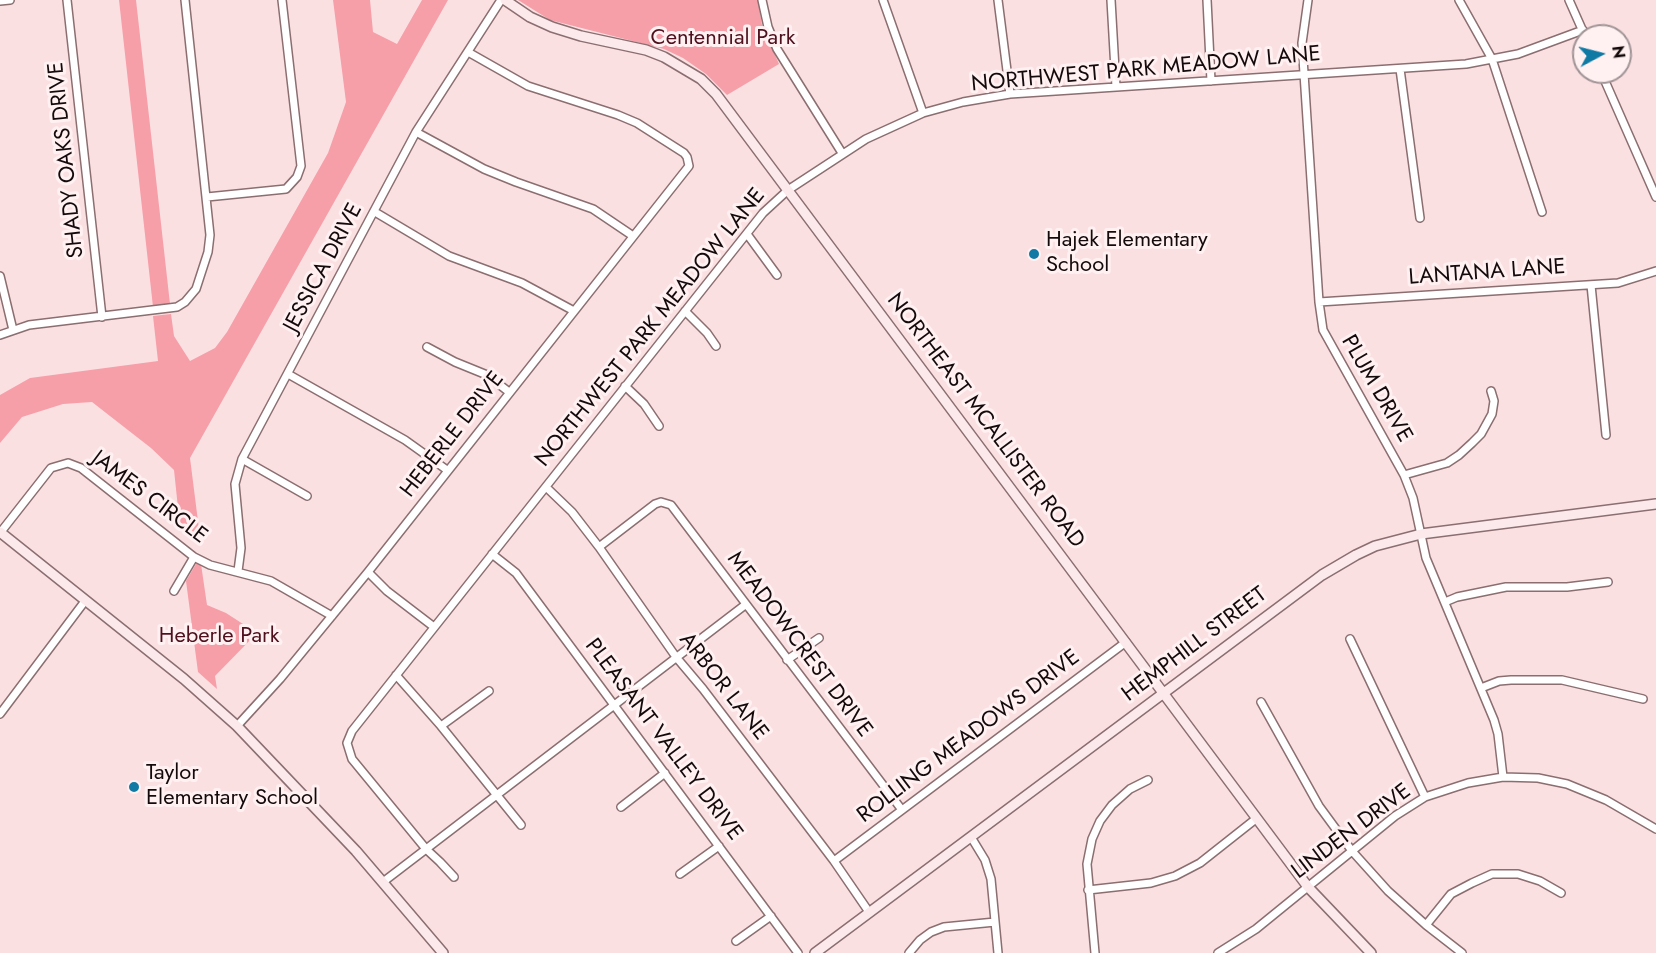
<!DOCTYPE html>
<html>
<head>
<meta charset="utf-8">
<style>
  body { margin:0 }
  #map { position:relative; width:1656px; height:953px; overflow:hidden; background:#fbe0e2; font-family:Jost,sans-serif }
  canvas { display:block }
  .north { position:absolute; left:1572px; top:24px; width:60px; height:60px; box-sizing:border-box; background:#fff1f2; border:2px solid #a19496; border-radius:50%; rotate:83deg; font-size:16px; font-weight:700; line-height:24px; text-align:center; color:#14090b }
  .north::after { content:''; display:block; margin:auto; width:21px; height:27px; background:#107aa4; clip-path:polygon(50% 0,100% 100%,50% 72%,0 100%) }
</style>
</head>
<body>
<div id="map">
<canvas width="1656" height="953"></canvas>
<div class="north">N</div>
</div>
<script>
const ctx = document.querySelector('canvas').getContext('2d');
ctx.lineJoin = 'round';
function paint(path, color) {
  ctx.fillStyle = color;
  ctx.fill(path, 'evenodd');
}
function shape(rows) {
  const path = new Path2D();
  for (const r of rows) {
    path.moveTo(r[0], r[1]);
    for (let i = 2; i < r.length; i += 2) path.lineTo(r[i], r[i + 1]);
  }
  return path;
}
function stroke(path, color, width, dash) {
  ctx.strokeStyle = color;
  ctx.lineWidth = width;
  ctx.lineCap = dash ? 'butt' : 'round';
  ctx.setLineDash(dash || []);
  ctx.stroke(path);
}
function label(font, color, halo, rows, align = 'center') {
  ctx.font = font + ' Jost,sans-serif';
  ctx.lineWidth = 6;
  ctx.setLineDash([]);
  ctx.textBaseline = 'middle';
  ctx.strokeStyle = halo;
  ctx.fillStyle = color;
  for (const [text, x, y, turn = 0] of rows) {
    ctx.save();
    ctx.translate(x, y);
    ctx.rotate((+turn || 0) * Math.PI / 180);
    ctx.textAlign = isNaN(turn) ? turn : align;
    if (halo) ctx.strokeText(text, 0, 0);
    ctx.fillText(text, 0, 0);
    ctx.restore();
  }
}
const green = shape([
  [119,0,136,0,170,304,153,307],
  [333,0,370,0,373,32,397,44,422,0,448,0,190,458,201,545,180,527,174,470,151,448,92,402,63,404,22,417,0,443,0,395,30,378,158,361,153,316,171,314,174,336,190,361,215,348,227,332,328,153,346,102],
  [518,0,758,0,762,25,779,64,727,95,706,74,683,58,664,49,550,20],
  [199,563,201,564,207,605,226,613,257,633,215,676,217,689,198,672,186,581,196,564]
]);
const street = shape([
  [67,0,102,317],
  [762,0,768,27,777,49,842,153],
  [883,0,923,113],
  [998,0,1010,94],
  [1111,0,1116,87],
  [1207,0,1211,81],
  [1308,0,1302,43,1319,302,1323,330,1404,475,1413,498,1426,558,1494,720,1498,734,1503,777],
  [1459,0,1492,59,1542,212],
  [1569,0,1585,36],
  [0,1,10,0],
  [1400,69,1420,218],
  [1601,72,1656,197],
  [416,132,484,169,516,182,593,209,633,236],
  [207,197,286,189,297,177,301,166,282,0],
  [375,212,449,256,522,283,574,311],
  [747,234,777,275],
  [0,276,13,330],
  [1591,285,1606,435],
  [1319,302,1618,283,1656,271],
  [685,311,707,333,716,346],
  [0,335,29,325,177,307,185,302,196,289,208,252,210,235,185,0],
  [427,347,455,362,487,375,509,392],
  [288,374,405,440,447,470],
  [625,386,644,404,659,426],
  [242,459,307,496],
  [1404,475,1447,463,1459,455,1472,443,1481,434,1492,414,1494,401,1491,391],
  [546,487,572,512,599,547,676,657,703,689,834,861,869,912],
  [0,533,51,468,68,463,81,468,194,557,210,565,271,581,332,616],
  [599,547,655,504,661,502,671,505,902,810],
  [492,554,516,573,798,953],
  [238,571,241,548,235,484,242,459,416,132,501,0],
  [368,572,387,591,434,627],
  [174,591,194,557],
  [1445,602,1457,597,1506,587,1567,587,1608,582],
  [1350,639,1425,797],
  [787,660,819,638],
  [396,675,441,726,521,825],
  [1481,688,1499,681,1511,680,1562,680,1643,699],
  [1261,702,1319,806,1352,851,1388,891,1426,925,1462,953],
  [0,714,85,601],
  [237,726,280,679,368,572,689,166,687,157,684,153,637,123,618,115,528,86,468,52],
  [441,726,489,691],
  [621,807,665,773],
  [971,837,985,860,991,879,998,953],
  [834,861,1126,642],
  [680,874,719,846],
  [454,877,440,862,426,849,352,759,347,743,352,731,763,213,788,190,866,139,923,113,963,102,1010,94,1466,64,1518,54,1583,30],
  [383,882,745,605],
  [1088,890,1151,883,1175,876,1200,863,1257,818],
  [1426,925,1451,894,1472,883,1492,874,1518,874,1540,881,1561,893],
  [736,941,771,916],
  [909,953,920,940,931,932,944,927,995,922],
  [1095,953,1087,864,1092,839,1100,821,1112,805,1130,789,1148,780],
  [1218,953,1256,929,1395,816,1425,797,1468,783,1503,777,1538,778,1567,784,1606,800,1656,829]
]);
const secondary = shape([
  [505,0,530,17,552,27,581,36,646,50,664,57,701,79,716,94,1308,887,1371,953],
  [0,532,184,679,237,726,356,851,443,953],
  [815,953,1322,575,1356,555,1375,546,1421,534,1656,504]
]);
const markers = [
  [1034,254,6,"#107aa4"],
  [134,787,6,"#107aa4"]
];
const parkNames = [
  ["Centennial Park",723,39],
  ["Heberle Park",219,637]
];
const streetNames = [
  ["NORTHWEST PARK MEADOW LANE",1146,70,-5],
  ["SHADY OAKS DRIVE",67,160,-96],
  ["JESSICA DRIVE",324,268,-62],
  ["LANTANA LANE",1487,273,-4],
  ["NORTHWEST PARK MEADOW LANE",651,328,-51],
  ["PLUM DRIVE",1376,389,60],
  ["NORTHEAST MCALLISTER ROAD",985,421,53],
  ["HEBERLE DRIVE",453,435,-52],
  ["JAMES CIRCLE",149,498,37],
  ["MEADOWCREST DRIVE",799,645,53],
  ["HEMPHILL STREET",1195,645,-37],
  ["ARBOR LANE",723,687,52],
  ["ROLLING MEADOWS DRIVE",969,737,-37],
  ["PLEASANT VALLEY DRIVE",663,740,53],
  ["LINDEN DRIVE",1352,832,-37]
];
const poiNames = [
  ["Hajek Elementary",1046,241],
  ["School",1046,266],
  ["Taylor",146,774],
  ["Elementary School",146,799]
];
paint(green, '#f69fa9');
stroke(street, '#8b6e70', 10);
stroke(secondary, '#8b6e70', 12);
stroke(street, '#fff', 7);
stroke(secondary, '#fbe9eb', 9);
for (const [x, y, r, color] of markers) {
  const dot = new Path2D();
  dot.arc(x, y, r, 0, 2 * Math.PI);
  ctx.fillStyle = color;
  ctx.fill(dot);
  stroke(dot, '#fff1f2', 2);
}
label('22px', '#4f101e', '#fff1f2', parkNames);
label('22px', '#14090b', '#fff1f2', streetNames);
label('22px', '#14090b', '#fff1f2', poiNames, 'left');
</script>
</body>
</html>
